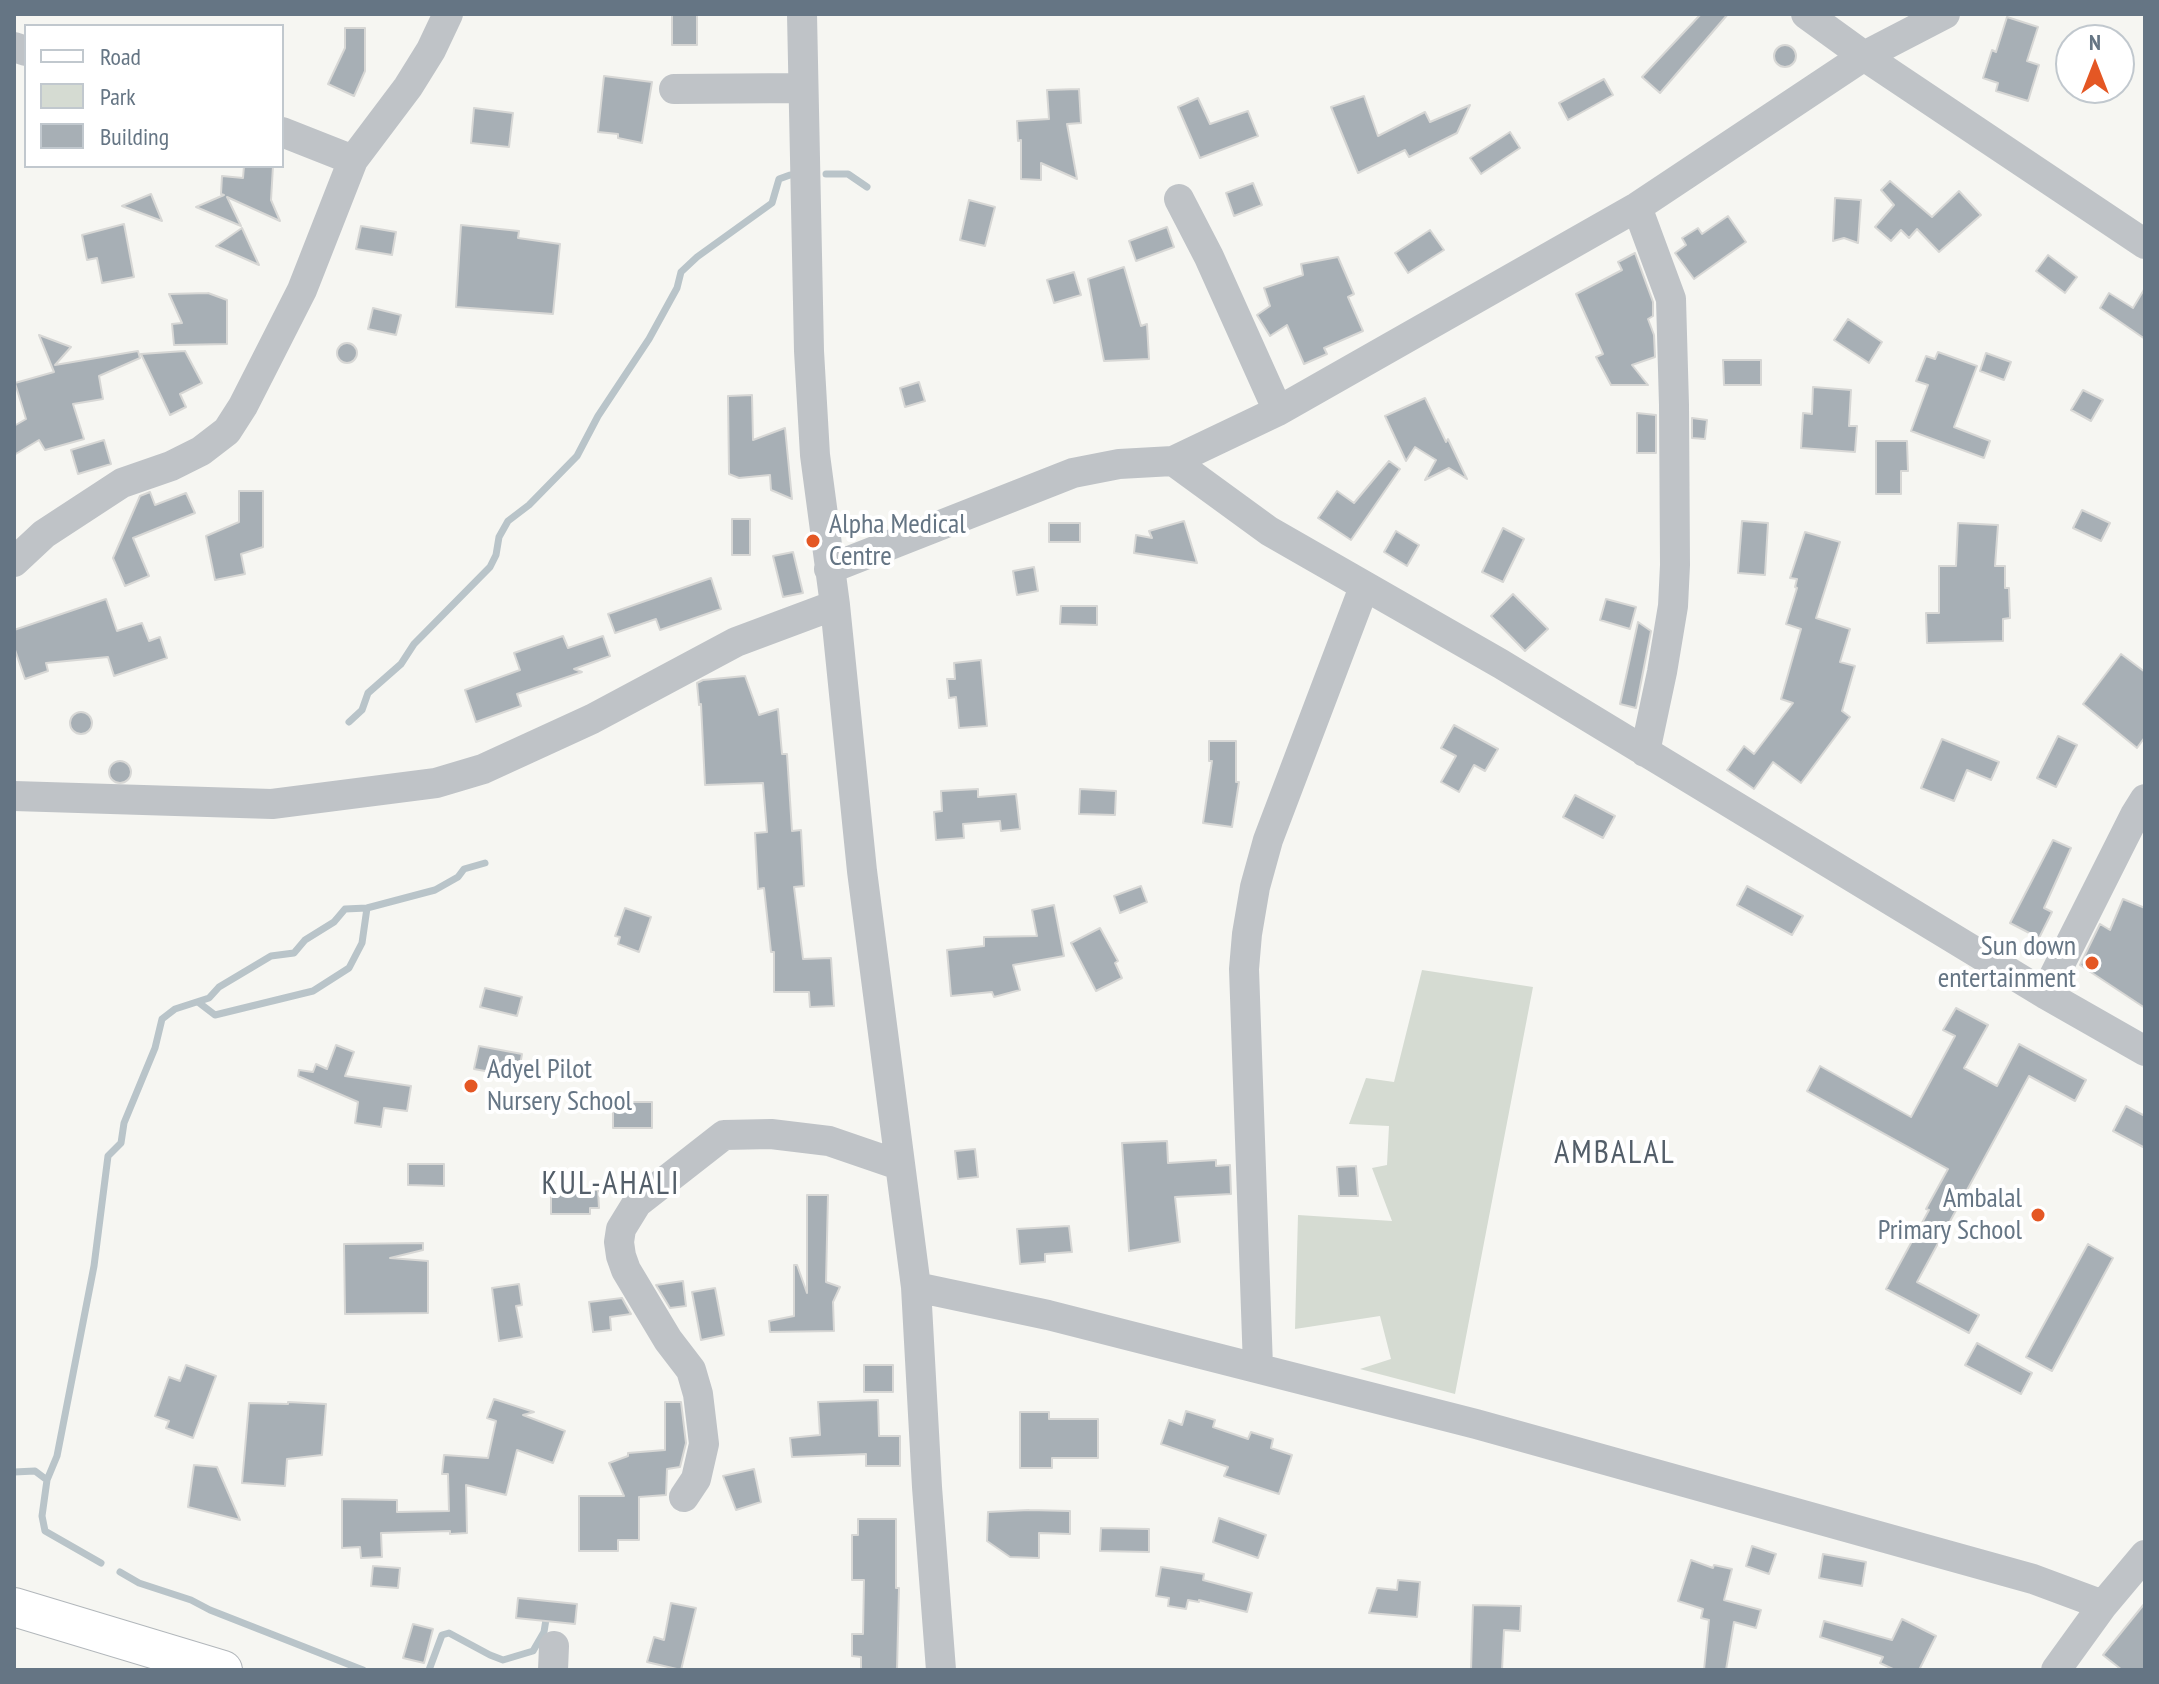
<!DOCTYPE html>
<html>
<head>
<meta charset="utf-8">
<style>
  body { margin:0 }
  #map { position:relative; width:2159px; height:1684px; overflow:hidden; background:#f6f6f2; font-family:"PT Sans Narrow",sans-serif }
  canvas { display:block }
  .frame { position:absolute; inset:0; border:16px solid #657584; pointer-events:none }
  .legend { position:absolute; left:24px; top:24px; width:260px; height:144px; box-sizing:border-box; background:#fff; border:2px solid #c1c8ce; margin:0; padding:10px 14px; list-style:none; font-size:24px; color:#657584 }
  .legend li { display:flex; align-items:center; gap:16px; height:40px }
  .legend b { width:40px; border:2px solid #c1c8ce }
  .north { position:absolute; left:2055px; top:24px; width:80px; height:80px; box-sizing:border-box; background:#fff; border:2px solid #c1c8ce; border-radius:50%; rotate:0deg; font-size:22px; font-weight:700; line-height:32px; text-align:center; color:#657584 }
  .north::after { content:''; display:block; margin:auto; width:28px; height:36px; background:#e45724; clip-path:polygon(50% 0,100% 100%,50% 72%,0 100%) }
</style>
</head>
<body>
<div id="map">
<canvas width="2159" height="1684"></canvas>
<div class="frame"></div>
<ul class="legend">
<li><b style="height:10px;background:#fff"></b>Road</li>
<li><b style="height:22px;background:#d5dbd2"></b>Park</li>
<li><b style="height:22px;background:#a7afb5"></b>Building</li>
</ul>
<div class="north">N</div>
</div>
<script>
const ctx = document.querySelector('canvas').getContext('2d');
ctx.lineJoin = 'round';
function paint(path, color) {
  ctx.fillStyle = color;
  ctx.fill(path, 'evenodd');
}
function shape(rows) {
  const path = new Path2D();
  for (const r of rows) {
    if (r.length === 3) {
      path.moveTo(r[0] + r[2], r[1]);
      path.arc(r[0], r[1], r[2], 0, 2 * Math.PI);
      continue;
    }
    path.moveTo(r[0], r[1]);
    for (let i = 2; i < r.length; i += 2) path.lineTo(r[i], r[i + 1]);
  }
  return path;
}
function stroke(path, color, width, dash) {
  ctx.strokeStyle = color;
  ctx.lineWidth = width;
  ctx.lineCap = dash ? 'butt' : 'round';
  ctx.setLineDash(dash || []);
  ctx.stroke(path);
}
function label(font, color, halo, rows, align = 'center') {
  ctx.font = font + ' "PT Sans Narrow",sans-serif';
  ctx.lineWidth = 8;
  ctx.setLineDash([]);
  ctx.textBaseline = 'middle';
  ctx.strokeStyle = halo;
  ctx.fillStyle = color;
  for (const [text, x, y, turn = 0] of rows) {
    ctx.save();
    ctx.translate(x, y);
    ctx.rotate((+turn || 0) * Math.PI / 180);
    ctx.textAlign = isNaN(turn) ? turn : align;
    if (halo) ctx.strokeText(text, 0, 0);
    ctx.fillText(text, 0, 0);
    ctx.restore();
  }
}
const green = shape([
  [1422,970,1533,987,1455,1394,1360,1369,1391,1359,1380,1316,1295,1329,1298,1215,1392,1221,1372,1168,1387,1165,1389,1126,1349,1124,1366,1078,1394,1082]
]);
const stream = shape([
  [826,174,848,174,867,187],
  [349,722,362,710,368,693,401,664,414,644,490,567,496,555,499,537,508,521,529,505,577,456,598,416,649,339,677,288,681,272,697,257,772,203,779,179,790,175],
  [198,1002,215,1015,313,991,349,968,362,943,367,908],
  [14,1472,35,1471,47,1480,42,1516,45,1531,101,1563],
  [47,1480,57,1456,94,1266,108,1156,121,1143,124,1123,155,1048,162,1019,175,1009,209,998,219,987,271,956,294,953,305,940,334,922,345,909,367,908,435,890,458,877,464,869,485,863],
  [120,1572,139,1583,191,1600,210,1610,363,1670],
  [429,1670,442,1635,449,1633,490,1655,503,1660,533,1651,544,1632,547,1613]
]);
const building = shape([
  [672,14,697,14,697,45,672,45,672,14],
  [1701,14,1728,14,1660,93,1642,77,1701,14],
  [2007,17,2038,27,2027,61,2039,65,2028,101,1996,91,1998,83,1983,78,1992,50,1996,52,2007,17],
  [345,28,365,28,365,71,354,96,328,84,345,48,345,28],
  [1785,56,11],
  [604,76,652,82,642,143,618,138,618,134,598,132,604,76],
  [1604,79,1613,95,1568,120,1559,103,1604,79],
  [1079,89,1081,123,1067,124,1077,179,1041,163,1041,180,1021,179,1021,140,1018,141,1017,121,1049,119,1047,90,1079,89],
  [1364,96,1378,136,1425,112,1430,122,1470,105,1457,133,1409,157,1405,150,1358,173,1331,107,1364,96],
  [1198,98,1210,124,1248,111,1258,136,1200,158,1178,107,1198,98],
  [474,108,513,113,509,147,471,143,474,108],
  [1510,132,1520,148,1481,174,1470,158,1510,132],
  [244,166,273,166,271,200,280,221,227,197,241,226,196,207,224,195,221,194,222,176,243,178,244,166],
  [1890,181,1932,217,1959,191,1981,215,1939,252,1917,229,1909,238,1901,230,1891,241,1875,227,1894,205,1881,190,1890,181],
  [1253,183,1262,205,1234,216,1226,193,1253,183],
  [151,194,162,221,122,206,151,194],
  [1835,198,1861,200,1858,243,1844,238,1833,241,1835,198],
  [969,200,995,207,985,246,960,240,969,200],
  [1728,216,1746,242,1694,279,1675,253,1686,245,1682,238,1698,228,1702,234,1728,216],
  [124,224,134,277,102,283,97,258,87,260,82,235,124,224],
  [461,225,519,231,518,238,560,244,553,314,456,307,461,225],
  [361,226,396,232,392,255,356,249,361,226],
  [1167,227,1174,247,1136,261,1129,241,1167,227],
  [242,228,259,265,216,246,242,228],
  [1430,230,1444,250,1408,273,1395,253,1430,230],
  [1635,253,1653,302,1653,316,1648,319,1654,335,1655,357,1632,365,1648,385,1611,385,1596,357,1603,354,1576,294,1622,270,1618,262,1635,253],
  [2048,255,2077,277,2065,293,2036,271,2048,255],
  [1338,257,1354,294,1348,297,1363,331,1324,348,1327,354,1304,364,1287,325,1270,336,1257,315,1270,306,1264,288,1303,275,1301,264,1338,257],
  [1124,267,1141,326,1147,324,1149,359,1104,361,1088,279,1124,267],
  [1074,272,1081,295,1054,303,1047,280,1074,272],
  [2145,288,2145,339,2100,308,2109,293,2133,308,2145,288],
  [208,293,227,300,227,344,174,345,172,324,182,323,169,294,208,293],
  [373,308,401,315,396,335,368,329,373,308],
  [1848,319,1882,342,1869,363,1834,340,1848,319],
  [39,335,71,347,55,365,138,351,140,358,99,376,103,399,73,404,84,439,45,450,39,440,14,455,14,426,26,419,15,383,54,372,39,335],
  [347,353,10],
  [185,351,202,383,180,394,186,407,170,415,141,354,185,351],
  [1938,352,1977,366,1954,427,1990,441,1984,458,1911,431,1928,385,1916,381,1926,356,1935,359,1938,352],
  [1986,353,2011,362,2004,380,1980,371,1986,353],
  [1723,360,1761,360,1761,385,1724,385,1723,360],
  [919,382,925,401,905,407,900,388,919,382],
  [1813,387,1851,390,1849,426,1857,426,1855,452,1801,448,1803,413,1812,414,1813,387],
  [2083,390,2103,400,2091,421,2071,410,2083,390],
  [752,395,753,440,785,428,792,499,771,490,770,475,739,478,729,474,728,396,752,395],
  [1425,398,1446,442,1448,439,1467,479,1449,468,1425,480,1436,460,1415,447,1406,461,1385,416,1425,398],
  [1637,413,1656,415,1656,453,1637,453,1637,413],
  [1692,418,1707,420,1705,439,1692,438,1692,418],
  [104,440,111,464,78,474,71,450,104,440],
  [1876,441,1907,441,1908,471,1901,471,1901,494,1876,494,1876,441],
  [1389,461,1400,469,1351,540,1318,518,1337,491,1354,503,1389,461],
  [239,491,263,491,263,547,241,554,245,574,215,580,206,536,239,522,239,491],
  [150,492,155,505,186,493,195,513,133,538,149,576,125,586,113,558,140,496,150,492],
  [2082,510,2110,523,2101,541,2073,528,2082,510],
  [732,519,750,519,750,555,732,555,732,519],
  [1184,521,1197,563,1134,553,1136,535,1152,538,1149,531,1184,521],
  [1742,521,1768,523,1765,575,1738,573,1742,521],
  [1049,523,1080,523,1080,542,1049,542,1049,523],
  [1958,523,1998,525,1995,566,2005,566,2005,588,2009,588,2010,618,2003,619,2003,641,1927,643,1926,613,1939,613,1939,566,1956,566,1958,523],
  [1503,528,1524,539,1503,582,1482,572,1503,528],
  [1396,531,1419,545,1407,566,1384,552,1396,531],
  [1805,532,1840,542,1816,618,1850,629,1840,662,1855,666,1842,711,1850,717,1801,783,1773,762,1754,789,1727,770,1744,746,1754,754,1793,703,1781,699,1801,629,1786,624,1797,588,1795,587,1797,579,1790,578,1805,532],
  [793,552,803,593,783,597,773,556,793,552],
  [1034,567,1038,591,1017,595,1013,571,1034,567],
  [711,578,721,609,660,630,656,619,615,633,608,614,711,578],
  [1513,594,1548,629,1525,651,1491,616,1513,594],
  [106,599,117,631,142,623,149,641,160,637,167,658,114,676,108,657,46,663,48,671,25,679,14,647,14,630,106,599],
  [1606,599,1636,607,1630,629,1600,620,1606,599],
  [1061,606,1097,606,1097,625,1060,624,1061,606],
  [1638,622,1651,631,1636,708,1620,704,1638,622],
  [563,636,568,648,603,636,610,656,574,669,582,672,517,694,521,706,476,722,465,690,520,670,514,653,563,636],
  [2121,654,2145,672,2145,737,2137,748,2083,704,2121,654],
  [981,660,987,726,959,728,956,697,949,698,947,679,955,679,954,663,981,660],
  [745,676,759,715,778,709,782,754,787,754,792,831,801,830,804,886,794,887,803,959,831,958,834,1006,810,1007,809,992,774,992,774,952,771,952,764,888,758,889,755,833,767,832,763,783,705,785,701,704,699,705,697,683,703,680,745,676],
  [81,723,11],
  [1454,725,1498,749,1485,771,1474,765,1459,792,1441,782,1456,756,1441,748,1454,725],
  [2058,736,2077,745,2056,787,2037,778,2058,736],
  [1942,739,1999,762,1991,780,1967,770,1954,801,1921,788,1942,739],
  [1209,741,1236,741,1236,782,1239,782,1232,827,1203,823,1212,761,1209,761,1209,741],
  [120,772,11],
  [978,789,978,797,1016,794,1020,829,1001,831,1000,821,963,824,964,838,936,840,934,812,942,811,941,791,978,789],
  [1080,789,1116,791,1115,815,1079,814,1080,789],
  [1575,795,1615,816,1603,838,1563,817,1575,795],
  [2053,840,2071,848,2044,908,2052,912,2039,938,2010,923,2053,840],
  [1141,886,1147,902,1120,913,1114,896,1141,886],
  [1747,886,1803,916,1792,935,1737,905,1747,886],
  [2123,899,2145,908,2145,1008,2080,965,2100,924,2110,930,2123,899],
  [1054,905,1064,956,1013,965,1020,990,994,997,992,992,951,996,947,950,984,946,984,937,1037,936,1032,910,1054,905],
  [625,908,651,917,639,952,618,944,620,937,615,936,625,908],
  [1100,928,1118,961,1115,963,1122,978,1096,991,1071,943,1100,928],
  [485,988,522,997,517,1016,480,1007,485,988],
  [1956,1008,1988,1025,1964,1068,1997,1086,2019,1044,2086,1080,2075,1101,2029,1076,1917,1282,1979,1315,1969,1333,1886,1289,1929,1210,1926,1209,1948,1169,1807,1091,1820,1066,1911,1117,1955,1036,1943,1030,1956,1008],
  [336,1045,354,1052,345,1076,411,1086,407,1111,384,1108,381,1127,355,1123,358,1102,298,1076,299,1070,313,1072,316,1064,327,1069,336,1045],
  [479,1046,522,1054,518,1077,474,1069,479,1046],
  [613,1102,652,1102,652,1128,613,1128,613,1102],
  [2126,1106,2145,1116,2145,1148,2113,1131,2126,1106],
  [1167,1141,1168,1163,1216,1160,1216,1166,1230,1165,1231,1194,1175,1197,1180,1242,1129,1251,1122,1143,1167,1141],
  [975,1149,978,1177,958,1179,955,1151,975,1149],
  [408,1164,444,1164,444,1186,408,1185,408,1164],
  [1356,1166,1358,1196,1339,1196,1337,1167,1356,1166],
  [551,1190,598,1190,599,1208,590,1208,590,1214,551,1214,551,1190],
  [807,1195,828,1195,826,1282,840,1287,833,1302,834,1331,770,1332,769,1321,794,1316,794,1265,797,1265,807,1293,807,1195],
  [1069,1226,1072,1252,1045,1254,1045,1262,1020,1264,1017,1229,1069,1226],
  [423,1243,423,1250,390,1258,428,1261,428,1313,345,1314,344,1244,423,1243],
  [2088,1244,2113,1258,2052,1371,2026,1357,2088,1244],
  [683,1281,686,1306,670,1308,656,1285,683,1281],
  [519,1284,522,1305,516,1306,522,1337,499,1341,492,1288,519,1284],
  [715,1288,724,1335,701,1340,692,1292,715,1288],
  [622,1298,631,1314,610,1317,611,1330,593,1332,589,1302,622,1298],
  [1977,1343,2032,1373,2021,1394,1965,1365,1977,1343],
  [186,1365,216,1376,193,1438,166,1428,169,1421,155,1416,169,1377,180,1381,186,1365],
  [864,1365,893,1365,893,1392,864,1392,864,1365],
  [494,1399,534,1412,523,1415,565,1431,553,1463,517,1450,506,1495,466,1485,467,1533,450,1534,450,1531,381,1533,382,1557,361,1558,360,1547,342,1548,342,1499,397,1500,397,1512,449,1511,448,1474,442,1474,444,1455,488,1458,496,1421,487,1418,494,1399],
  [878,1400,879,1436,900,1436,900,1466,866,1466,866,1454,792,1457,790,1438,820,1435,818,1402,878,1400],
  [288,1402,326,1404,322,1455,287,1459,285,1486,242,1483,249,1403,288,1404,288,1402],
  [665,1402,681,1402,686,1443,680,1467,667,1469,666,1495,639,1497,639,1540,618,1540,618,1551,579,1551,579,1496,624,1496,609,1463,628,1456,628,1453,665,1450,665,1402],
  [1186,1411,1215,1420,1213,1427,1248,1439,1251,1432,1273,1439,1271,1448,1292,1455,1279,1494,1224,1476,1228,1467,1161,1444,1169,1420,1182,1425,1186,1411],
  [1020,1412,1049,1412,1049,1419,1098,1419,1098,1458,1052,1458,1052,1468,1020,1468,1020,1412],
  [194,1465,217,1467,240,1520,188,1507,194,1465],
  [754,1469,761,1502,736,1510,723,1476,754,1469],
  [1029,1510,1070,1511,1070,1534,1039,1533,1039,1558,1010,1557,987,1541,988,1512,1029,1510],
  [1219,1518,1266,1535,1258,1558,1213,1542,1219,1518],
  [858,1519,896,1519,896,1588,899,1588,897,1670,861,1670,861,1657,852,1656,852,1634,863,1634,864,1580,852,1580,852,1535,858,1535,858,1519],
  [1101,1528,1149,1529,1149,1552,1100,1551,1101,1528],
  [1752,1546,1776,1554,1769,1574,1746,1566,1752,1546],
  [1823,1554,1866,1562,1862,1586,1819,1578,1823,1554],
  [1691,1560,1713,1568,1714,1565,1732,1569,1724,1600,1761,1610,1756,1628,1734,1622,1726,1670,1704,1670,1709,1620,1701,1618,1703,1609,1678,1601,1691,1560],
  [373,1566,400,1568,398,1588,371,1586,373,1566],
  [1161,1567,1204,1574,1203,1580,1252,1593,1247,1612,1199,1600,1199,1602,1188,1600,1186,1609,1168,1606,1169,1598,1156,1596,1161,1567],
  [1398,1580,1420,1582,1417,1617,1369,1613,1377,1588,1397,1590,1398,1580],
  [518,1598,577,1604,575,1624,516,1618,518,1598],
  [671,1603,696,1608,681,1670,647,1662,654,1637,664,1640,671,1603],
  [2145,1603,2145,1670,2122,1670,2103,1655,2145,1603],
  [1473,1605,1521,1606,1520,1631,1504,1630,1502,1670,1471,1670,1473,1605],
  [1902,1619,1936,1636,1919,1670,1895,1670,1880,1663,1883,1657,1820,1637,1824,1621,1892,1640,1902,1619],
  [413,1624,433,1629,424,1663,403,1658,413,1624]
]);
const minor = shape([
  [802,14,809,351,815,455,835,605,862,871,916,1287,927,1487,941,1670],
  [1806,14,1864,56,2145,244],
  [14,47,26,51],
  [674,89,802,88],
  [282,132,353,160],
  [1179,199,1209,257,1278,411],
  [1637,207,1671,299,1674,405,1675,565,1673,606,1662,672,1645,752],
  [1173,461,1278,411,1637,207,1864,56,1945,14],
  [14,562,44,534,122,483,171,466,201,451,227,431,243,406,302,290,353,160,408,87,431,50,448,14],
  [829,569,1073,473,1119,464,1173,461,1269,531,1501,664,2045,994,2145,1051],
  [14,796,272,804,436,783,483,769,592,719,736,642,835,605],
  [2045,994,2135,815,2145,799],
  [916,1287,1048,1315,1476,1424,2033,1579,2103,1605],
  [1258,1367,1244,969,1247,934,1255,887,1268,840,1364,587],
  [684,1497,696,1479,704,1444,698,1394,691,1370,668,1340,626,1270,621,1256,619,1242,621,1229,637,1203,724,1135,771,1134,829,1141,899,1165],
  [553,1670,554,1646],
  [2056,1670,2103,1605,2145,1555]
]);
const major = shape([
  [14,1607,223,1670]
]);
const markers = [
  [813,541,8,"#e45724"],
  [2092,963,8,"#e45724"],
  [471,1086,8,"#e45724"],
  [2038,1215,8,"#e45724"]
];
const poiNames = [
  ["Alpha Medical",829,525],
  ["Centre",829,557],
  ["Sun down",2076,947,"right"],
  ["entertainment",2076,979,"right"],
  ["Adyel Pilot",487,1070],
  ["Nursery School",487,1102],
  ["Ambalal",2022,1199,"right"],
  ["Primary School",2022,1231,"right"]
];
const quarterNames = [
  ["AMBALAL",1615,1154],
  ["KUL-AHALI",611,1185]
];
paint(green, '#d5dbd2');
stroke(stream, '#b9c4c9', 7);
paint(building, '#a7afb5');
stroke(building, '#d7d7d5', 2);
stroke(major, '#b2b7bb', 40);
stroke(minor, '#bfc3c7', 30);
stroke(major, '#fff', 38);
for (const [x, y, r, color] of markers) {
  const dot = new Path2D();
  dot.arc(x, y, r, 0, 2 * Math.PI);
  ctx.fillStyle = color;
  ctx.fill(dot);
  stroke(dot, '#fff', 3);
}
label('28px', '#657584', '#fff', poiNames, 'left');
ctx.letterSpacing = '2px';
label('32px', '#535e69', '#fff', quarterNames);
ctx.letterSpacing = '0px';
</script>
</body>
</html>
